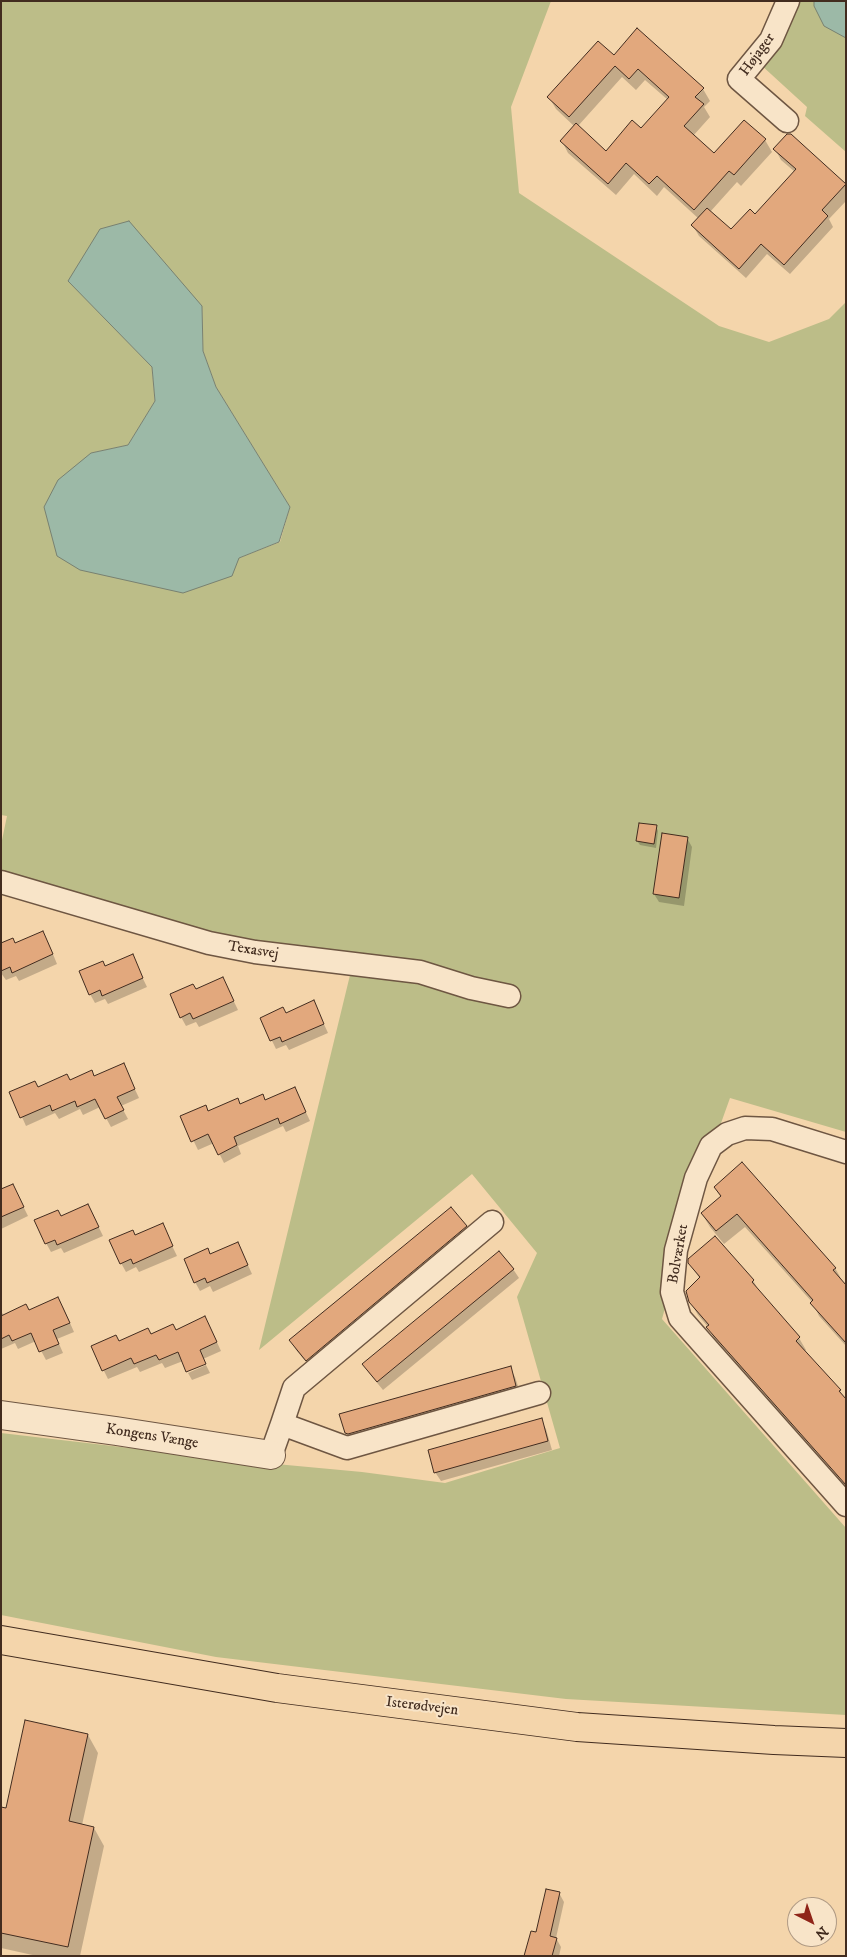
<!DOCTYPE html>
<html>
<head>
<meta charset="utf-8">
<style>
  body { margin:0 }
  #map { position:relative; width:847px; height:1957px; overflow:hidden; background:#f4d5ab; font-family:"IM FELL DW Pica",serif }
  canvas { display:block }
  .frame { position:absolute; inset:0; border:2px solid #422c1f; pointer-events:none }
  .north { position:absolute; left:787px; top:1897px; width:50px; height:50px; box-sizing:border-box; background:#f8e4c8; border:1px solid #af9a84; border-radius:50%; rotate:139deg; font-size:14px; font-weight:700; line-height:20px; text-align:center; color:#422c1f }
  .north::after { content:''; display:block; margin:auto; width:18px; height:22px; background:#8f2418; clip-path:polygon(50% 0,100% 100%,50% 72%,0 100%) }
</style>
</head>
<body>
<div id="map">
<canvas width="847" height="1957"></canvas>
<div class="frame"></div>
<div class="north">N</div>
</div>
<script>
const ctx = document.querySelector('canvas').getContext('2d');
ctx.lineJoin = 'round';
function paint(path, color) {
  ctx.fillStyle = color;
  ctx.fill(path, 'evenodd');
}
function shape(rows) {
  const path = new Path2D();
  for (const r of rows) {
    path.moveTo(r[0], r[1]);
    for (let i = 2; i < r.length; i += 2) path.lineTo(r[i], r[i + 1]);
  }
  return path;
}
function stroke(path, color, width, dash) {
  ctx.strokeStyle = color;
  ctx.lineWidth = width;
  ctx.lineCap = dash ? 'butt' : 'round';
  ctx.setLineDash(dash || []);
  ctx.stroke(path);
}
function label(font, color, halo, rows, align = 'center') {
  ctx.font = font + ' "IM FELL DW Pica",serif';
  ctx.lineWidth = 4;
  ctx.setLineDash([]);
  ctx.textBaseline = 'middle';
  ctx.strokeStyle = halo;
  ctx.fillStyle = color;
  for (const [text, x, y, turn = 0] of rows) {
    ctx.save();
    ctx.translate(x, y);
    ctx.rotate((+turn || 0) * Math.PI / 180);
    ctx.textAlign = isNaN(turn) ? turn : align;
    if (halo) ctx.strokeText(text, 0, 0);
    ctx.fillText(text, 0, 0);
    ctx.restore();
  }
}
const green = shape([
  [1,1,551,1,511,107,519,193,719,326,769,342,829,319,846,302,846,1132,730,1098,697,1190,662,1319,846,1528,846,1715,566,1699,216,1657,1,1615,1,1433,233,1460,362,1472,445,1483,560,1448,517,1297,537,1253,472,1174,259,1350,351,971,1,875,1,845,7,816,1,815],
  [69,281,202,306,203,351,216,387,290,507,280,542,239,558,91,453,128,445,155,401,152,367],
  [795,1,846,1,846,152,805,116,807,107,760,64]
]);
const water = shape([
  [814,1,846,1,846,38,824,26,814,6,814,1],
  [129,221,202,306,203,351,216,387,290,507,279,542,239,558,232,576,183,593,80,570,57,556,44,507,58,480,91,453,128,445,155,401,152,367,68,281,100,229,129,221]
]);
const shadow = shape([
  [614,57,703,89,710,101,704,107,710,117,693,136,714,155,765,140,772,152,741,186,737,182,710,212,731,231,756,215,795,172,781,160,775,149,845,184,846,201,829,219,833,227,790,274,767,254,746,278,699,236,693,226,699,219,664,187,657,196,634,174,616,195,568,153,562,141,574,126,556,109,549,97],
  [622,77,636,90,645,80,668,100,641,130,606,152,578,126],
  [656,826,658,831,656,848,640,845,637,841],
  [687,838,692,847,684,906,659,902,654,894],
  [48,942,57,964,19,981,16,976,6,980,1,973,1,944],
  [132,956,147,987,108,1004,105,999,95,1003,90,994,105,968],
  [223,979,238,1010,199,1027,196,1022,186,1026,181,1017,196,991],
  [318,1011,328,1033,289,1050,286,1045,276,1049,261,1018],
  [123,1064,139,1098,121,1106,128,1119,111,1127,100,1107,83,1115,80,1109,59,1119,55,1113,26,1126,22,1117,38,1088,94,1077],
  [299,1097,310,1121,286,1132,283,1126,238,1146,241,1154,224,1163,214,1143,198,1150,182,1117,240,1105],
  [13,1186,28,1216,1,1229,1,1191],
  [715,1188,835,1268,846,1287,846,1346,819,1316,812,1302,745,1227,724,1244,710,1227,702,1214,721,1198],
  [88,1205,103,1236,64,1253,61,1248,51,1252,46,1243,61,1217],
  [162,1225,177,1256,139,1272,136,1267,126,1272,121,1263,136,1237],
  [466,1227,471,1235,312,1369,296,1350,291,1341],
  [242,1252,252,1274,213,1292,210,1286,200,1291,195,1282,210,1255],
  [689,1263,753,1280,760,1293,799,1338,806,1350,804,1352,840,1391,846,1400,846,1488,715,1340,708,1327,698,1315,690,1302,700,1279],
  [513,1269,519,1278,383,1390,369,1373,364,1364],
  [63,1307,74,1332,57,1339,63,1353,46,1360,36,1341,18,1349,15,1343,1,1349,1,1311,4,1316],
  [210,1327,221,1351,203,1359,183,1361,165,1368,162,1363,140,1372,137,1367,108,1379,92,1347,176,1331],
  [206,1365,210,1373,192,1380,188,1373],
  [510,1368,515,1377,521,1395,352,1442,346,1433],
  [541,1420,546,1429,552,1450,441,1481,435,1472],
  [88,1735,98,1753,82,1825,94,1828,104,1846,80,1956,37,1956,1,1948,1,1808,7,1809],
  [559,1893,564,1902,556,1938,561,1947,559,1956,526,1956]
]);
const building = shape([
  [637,28,704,88,695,97,704,104,684,126,714,153,744,120,766,139,734,175,729,171,694,210,657,176,649,184,626,163,608,184,560,141,576,123,606,151,632,120,641,128,669,97,638,69,629,79,615,66,569,117,547,97,598,41,614,55,637,28],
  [787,134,791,134,846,184,822,210,828,216,784,265,761,244,739,269,691,225,707,208,731,229,750,209,755,214,796,169,773,149,787,134],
  [639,823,657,825,654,844,636,841,639,823],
  [662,833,688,837,679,898,653,894,662,833],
  [43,931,53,954,12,973,10,967,1,971,1,943,13,938,15,943,43,931],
  [133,954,143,978,102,996,100,990,89,995,79,971,103,961,105,966,133,954],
  [223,977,234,1001,193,1019,190,1013,180,1018,170,994,193,984,196,989,223,977],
  [314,1000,324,1024,282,1042,280,1037,270,1041,260,1018,283,1007,286,1013,314,1000],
  [124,1063,135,1089,117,1097,124,1110,105,1119,95,1099,77,1107,75,1101,52,1111,50,1105,20,1118,9,1092,35,1081,38,1087,67,1074,70,1080,92,1070,94,1076,124,1063],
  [295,1087,306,1112,280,1124,278,1118,234,1137,237,1145,218,1155,208,1134,191,1142,180,1116,206,1105,208,1111,238,1098,240,1104,263,1094,265,1100,295,1087],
  [742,1162,836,1268,833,1270,846,1285,846,1343,810,1303,813,1300,737,1214,716,1231,701,1213,721,1196,714,1187,742,1162],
  [13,1184,24,1207,1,1217,1,1189,13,1184],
  [88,1204,99,1227,57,1245,55,1240,45,1244,34,1220,58,1210,61,1216,88,1204],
  [451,1207,467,1226,306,1361,289,1340,451,1207],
  [163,1223,173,1246,133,1264,131,1259,120,1264,109,1240,133,1230,135,1235,163,1223],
  [715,1236,754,1280,752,1282,800,1337,796,1341,841,1390,839,1391,846,1399,846,1485,706,1327,709,1325,689,1302,686,1291,700,1277,688,1263,688,1259,715,1236],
  [238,1242,248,1265,207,1283,205,1278,194,1283,184,1259,208,1248,210,1254,238,1242],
  [499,1251,514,1269,377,1382,362,1364,499,1251],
  [58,1297,70,1323,53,1330,59,1344,39,1352,31,1333,12,1341,9,1335,1,1339,1,1316,26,1304,29,1310,58,1297],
  [205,1316,217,1342,200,1350,206,1364,186,1372,178,1352,159,1360,156,1355,134,1364,131,1358,102,1371,91,1346,116,1335,119,1341,148,1328,151,1334,173,1324,176,1330,205,1316],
  [511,1366,516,1386,348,1434,345,1433,339,1414,511,1366],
  [542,1418,548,1441,434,1473,428,1450,542,1418],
  [25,1720,88,1734,69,1821,94,1827,68,1947,1,1933,1,1807,6,1808,25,1720],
  [546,1889,560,1892,550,1936,557,1938,552,1956,524,1956,531,1931,536,1932,546,1889]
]);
const minor = shape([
  [787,121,739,79,771,40,788,1],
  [1,882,209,943,255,952,420,972,471,988,509,996],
  [846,1152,772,1129,745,1128,727,1134,711,1146,696,1178,676,1250,672,1292,680,1318,846,1505],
  [282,1424,294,1388,492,1222],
  [271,1455,282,1424,347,1448,539,1393]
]);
const tertiary = shape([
  [1,1415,116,1431,271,1455]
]);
const trunk = shape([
  [1,1640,277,1688,577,1727,774,1740,846,1743]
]);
const streetNames = [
  ["Højager",758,55,-54],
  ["Texasvej",253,951,9],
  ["Bolværket",679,1254,-80],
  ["Kongens Vænge",152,1437,9],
  ["Isterødvejen",422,1707,7]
];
paint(green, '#bcbd88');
paint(water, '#9cb9a7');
stroke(water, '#788171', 1);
paint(shadow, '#0003');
paint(building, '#e2a87d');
stroke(building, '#422c1f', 1);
stroke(minor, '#6e5642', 25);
stroke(tertiary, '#6e5642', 30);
stroke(trunk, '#422c1f', 30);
stroke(minor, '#f8e4c8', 22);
stroke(tertiary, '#f8e4c8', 28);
stroke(trunk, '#f4d5ab', 28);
label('15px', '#422c1f', '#f8e4c8', streetNames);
</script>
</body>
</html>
